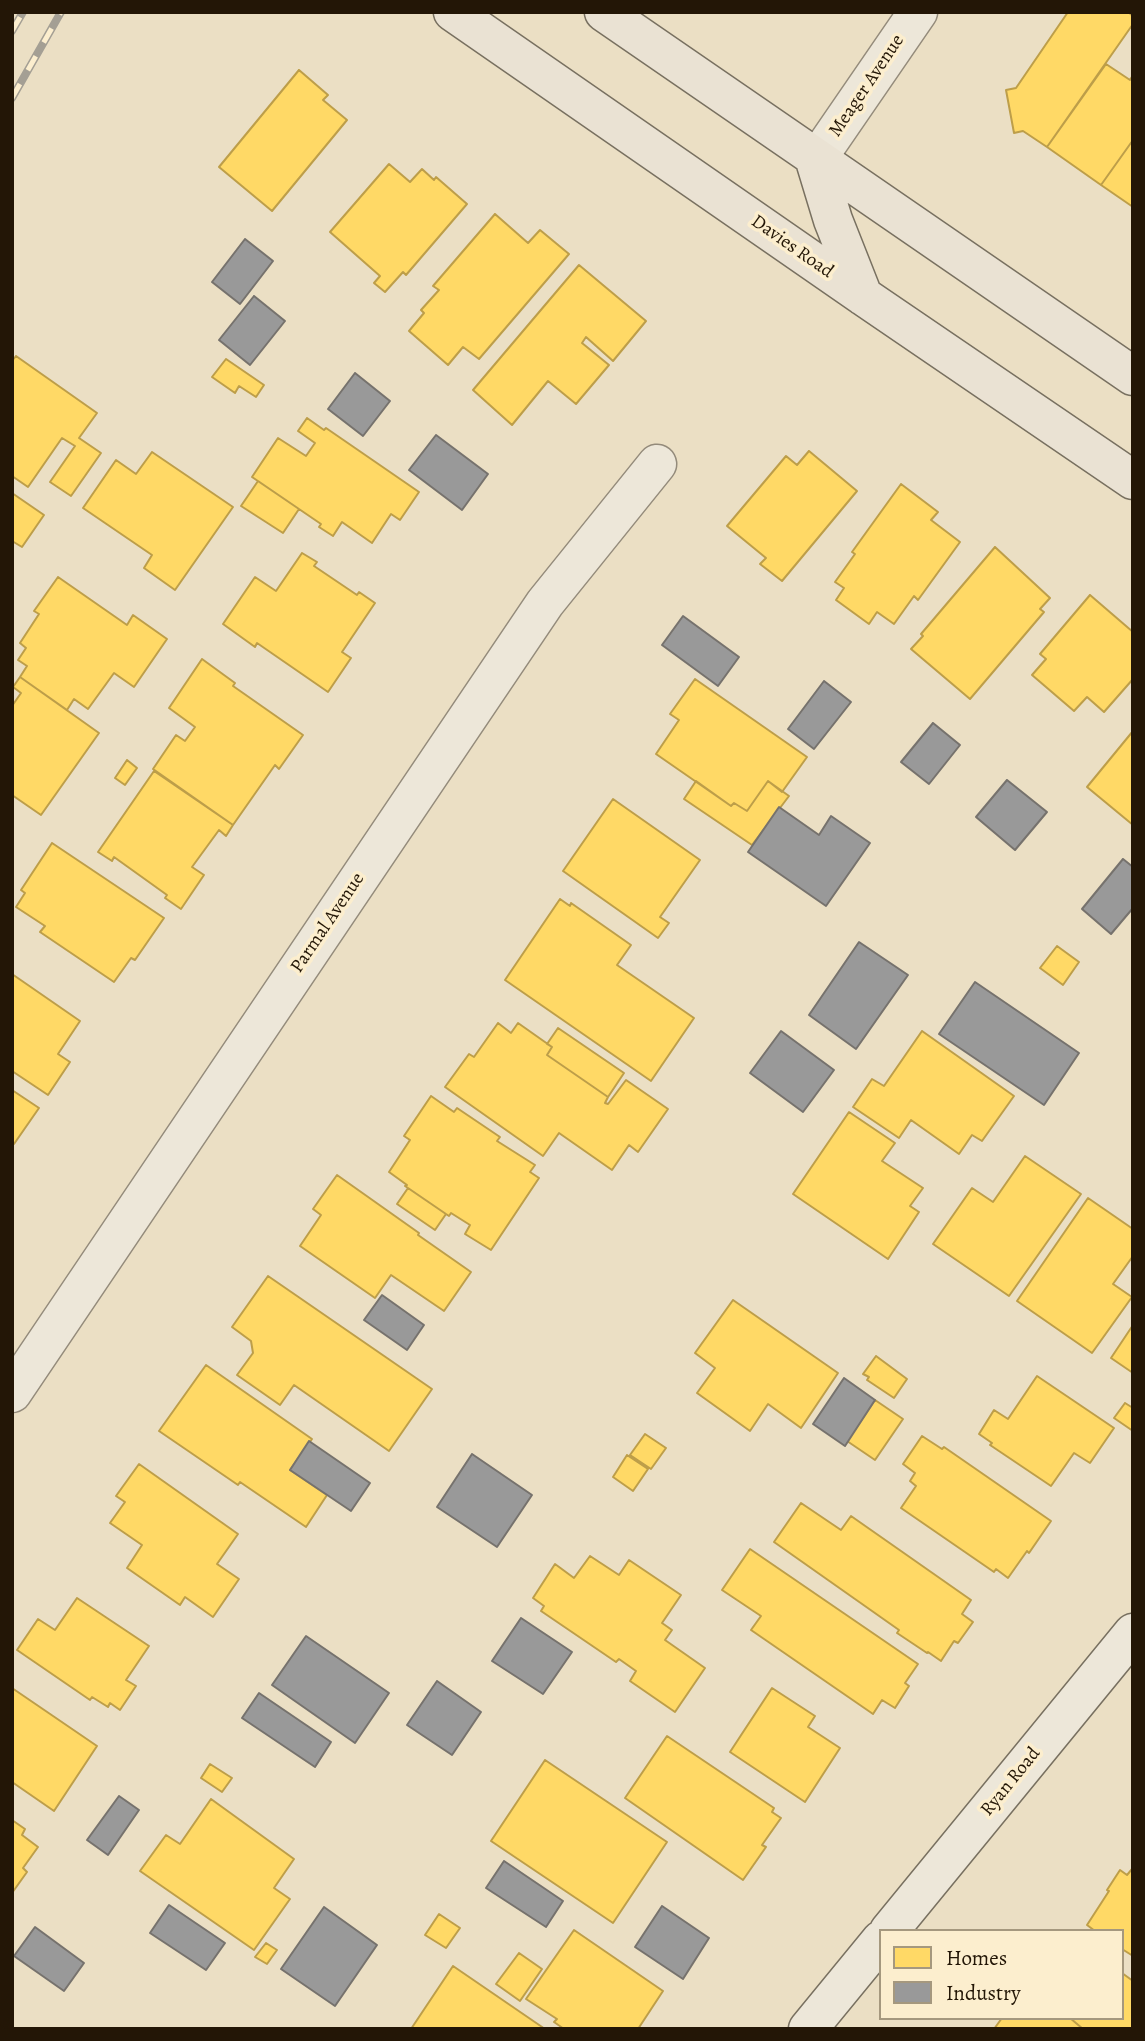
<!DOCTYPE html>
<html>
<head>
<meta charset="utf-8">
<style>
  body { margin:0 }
  #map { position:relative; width:1145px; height:2041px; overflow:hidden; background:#ebdfc4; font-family:Alegreya,serif }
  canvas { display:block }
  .frame { position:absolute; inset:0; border:14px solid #231606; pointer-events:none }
  .legend { position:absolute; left:879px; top:1929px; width:245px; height:91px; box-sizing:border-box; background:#fceece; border:2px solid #a5987e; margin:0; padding:9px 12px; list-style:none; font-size:21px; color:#231606 }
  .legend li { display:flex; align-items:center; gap:14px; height:35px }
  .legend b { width:35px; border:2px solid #a5987e }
</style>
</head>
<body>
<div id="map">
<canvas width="1145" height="2041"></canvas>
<div class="frame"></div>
<ul class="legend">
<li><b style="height:19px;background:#ffd966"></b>Homes</li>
<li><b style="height:19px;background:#999"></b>Industry</li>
</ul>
</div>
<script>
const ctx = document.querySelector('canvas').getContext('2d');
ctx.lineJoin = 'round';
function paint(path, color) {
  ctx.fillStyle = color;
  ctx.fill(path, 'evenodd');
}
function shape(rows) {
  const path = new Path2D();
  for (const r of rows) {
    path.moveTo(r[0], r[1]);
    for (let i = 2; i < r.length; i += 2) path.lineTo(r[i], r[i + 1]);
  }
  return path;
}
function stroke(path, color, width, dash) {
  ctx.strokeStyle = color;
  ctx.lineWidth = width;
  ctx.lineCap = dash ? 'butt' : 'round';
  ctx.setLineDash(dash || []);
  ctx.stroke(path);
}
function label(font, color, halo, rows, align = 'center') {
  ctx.font = font + ' Alegreya,serif';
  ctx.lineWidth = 7;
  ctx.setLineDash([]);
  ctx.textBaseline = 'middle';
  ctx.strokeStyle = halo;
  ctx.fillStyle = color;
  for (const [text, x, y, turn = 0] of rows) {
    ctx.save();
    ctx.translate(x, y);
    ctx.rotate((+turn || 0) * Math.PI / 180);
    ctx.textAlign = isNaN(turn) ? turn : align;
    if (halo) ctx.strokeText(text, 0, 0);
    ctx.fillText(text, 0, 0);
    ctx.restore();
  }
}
const homes = shape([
  [1068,12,1128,12,1133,16,1133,24,1047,147,1023,131,1014,133,1006,90,1016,88,1068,12],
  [1106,64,1130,80,1133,75,1133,140,1101,185,1047,147,1106,64],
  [299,70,328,95,323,100,347,120,272,211,219,167,299,70],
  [1133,140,1133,207,1101,185,1133,140],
  [389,164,410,182,422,169,434,180,436,177,467,204,406,275,403,272,385,292,374,283,380,276,330,232,389,164],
  [495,214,528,243,540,230,569,254,479,359,463,347,448,365,409,331,424,313,421,310,439,290,433,286,495,214],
  [579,265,646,321,613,361,586,337,582,343,609,365,576,404,548,381,512,425,473,390,579,265],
  [16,356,97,413,79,438,101,453,71,496,50,482,75,446,62,438,28,487,12,476,12,361,16,356],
  [226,359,264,385,256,397,239,386,235,393,212,377,226,359],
  [307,418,324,430,326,428,419,492,400,520,391,514,372,543,342,522,333,536,319,527,321,524,252,477,278,438,306,456,315,443,298,431,307,418],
  [809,451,857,491,782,581,760,564,766,558,727,526,786,456,797,465,809,451],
  [152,452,233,507,175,590,144,568,152,555,83,508,116,460,136,474,152,452],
  [258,481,299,509,283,533,241,506,258,481],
  [901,484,938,512,931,520,960,542,918,600,914,596,894,624,877,612,869,624,836,600,844,588,835,582,855,554,852,552,901,484],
  [12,493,44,515,22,547,12,541,12,493],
  [995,547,1050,598,1040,609,1044,612,970,699,911,649,923,636,921,634,995,547],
  [302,553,317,562,314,566,357,595,359,592,375,603,342,652,351,658,328,692,257,643,255,647,223,624,255,577,276,591,302,553],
  [58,577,127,625,133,615,167,639,134,687,114,673,88,709,74,699,67,710,20,677,27,666,18,660,26,648,20,643,39,614,34,611,58,577],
  [1090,595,1133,632,1133,679,1104,712,1087,697,1074,711,1032,675,1046,659,1040,654,1090,595],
  [202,659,235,683,233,686,303,735,279,769,275,765,233,825,153,769,176,735,185,741,195,727,169,708,202,659],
  [20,677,99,733,41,815,12,795,12,706,21,693,13,687,20,677],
  [695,679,807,757,782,792,768,781,747,811,734,803,731,806,656,754,679,720,670,714,695,679],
  [1133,731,1133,825,1087,787,1133,731],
  [127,760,137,768,125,785,115,778,127,760],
  [154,771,233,825,226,836,219,830,192,867,204,875,181,909,165,898,167,895,114,857,112,861,98,852,154,771],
  [696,781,731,806,734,803,747,811,768,781,789,796,752,845,684,799,696,781],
  [613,799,700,860,660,917,669,923,658,938,563,871,613,799],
  [52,843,164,918,135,960,131,958,114,982,40,932,45,926,16,907,25,893,21,890,52,843],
  [560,899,570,906,571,903,631,945,617,965,694,1018,651,1081,505,980,560,899],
  [1057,946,1079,962,1063,985,1040,968,1057,946],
  [12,974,80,1021,58,1054,70,1062,48,1095,12,1071,12,974],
  [498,1023,511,1033,518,1023,552,1047,547,1055,608,1097,605,1103,608,1104,626,1080,668,1109,638,1152,629,1145,612,1170,559,1133,543,1156,445,1087,469,1054,474,1057,498,1023],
  [558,1028,624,1073,608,1097,547,1055,552,1047,547,1044,558,1028],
  [922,1031,1014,1096,982,1141,972,1135,959,1154,911,1120,899,1138,853,1107,872,1079,884,1086,922,1031],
  [12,1090,39,1108,14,1144,12,1142,12,1090],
  [431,1096,454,1112,457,1108,500,1137,497,1141,535,1165,530,1172,539,1178,491,1250,465,1234,470,1225,451,1213,449,1216,446,1214,405,1186,407,1185,389,1172,410,1140,404,1136,431,1096],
  [849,1112,895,1143,882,1161,923,1188,910,1206,919,1212,888,1259,793,1194,849,1112],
  [1025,1156,1081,1194,1009,1296,933,1244,972,1188,993,1202,1025,1156],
  [337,1175,419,1233,418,1235,471,1272,444,1311,391,1275,375,1298,300,1246,321,1215,313,1209,337,1175],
  [408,1188,446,1214,435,1230,397,1204,408,1188],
  [1088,1198,1133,1229,1133,1256,1113,1284,1132,1297,1092,1353,1017,1301,1088,1198],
  [268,1276,432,1389,389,1451,294,1385,280,1405,237,1375,253,1353,251,1341,232,1327,268,1276],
  [733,1300,838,1373,801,1428,768,1404,750,1431,697,1393,715,1368,695,1353,733,1300],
  [1133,1325,1133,1373,1111,1358,1133,1325],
  [876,1356,907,1379,894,1398,867,1380,869,1377,863,1374,876,1356],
  [206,1365,312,1439,290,1470,327,1495,306,1527,240,1482,238,1485,159,1431,206,1365],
  [1037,1376,1114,1428,1090,1463,1074,1453,1051,1486,990,1445,992,1443,979,1434,994,1410,1008,1419,1037,1376],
  [875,1400,903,1419,875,1460,847,1441,875,1400],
  [1125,1403,1133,1408,1133,1431,1114,1418,1125,1403],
  [645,1434,666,1448,651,1469,630,1455,645,1434],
  [922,1436,942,1449,944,1447,1051,1521,1029,1553,1027,1551,1008,1578,996,1569,994,1572,901,1508,916,1486,910,1481,915,1473,903,1464,922,1436],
  [627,1455,648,1469,633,1491,613,1477,627,1455],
  [139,1464,238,1534,217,1564,239,1579,213,1617,185,1597,180,1605,127,1568,142,1545,110,1523,125,1502,116,1496,139,1464],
  [801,1503,841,1530,851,1516,971,1600,962,1614,973,1622,958,1643,954,1641,941,1661,928,1652,927,1653,897,1633,899,1630,774,1542,801,1503],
  [750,1549,918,1664,905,1683,909,1686,895,1708,882,1700,873,1714,751,1630,761,1616,722,1590,750,1549],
  [590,1556,619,1575,629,1560,681,1595,662,1623,672,1630,665,1640,705,1668,675,1712,630,1681,636,1671,619,1659,616,1662,541,1611,544,1606,533,1598,555,1564,574,1578,590,1556],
  [77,1598,149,1646,126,1680,136,1686,120,1710,110,1703,108,1707,92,1697,90,1700,17,1650,38,1619,55,1630,77,1598],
  [12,1688,97,1746,54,1811,12,1782,12,1688],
  [772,1688,815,1716,808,1727,840,1748,805,1802,730,1752,772,1688],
  [667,1736,774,1808,772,1812,781,1818,762,1845,766,1847,743,1880,625,1798,667,1736],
  [545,1760,667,1842,613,1923,491,1841,545,1760],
  [210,1764,232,1778,222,1792,201,1778,210,1764],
  [211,1799,294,1859,274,1888,290,1899,254,1950,140,1871,166,1835,180,1844,211,1799],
  [12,1820,25,1829,22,1835,38,1847,23,1868,27,1872,12,1893,12,1820],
  [1132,1869,1133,1869,1133,1956,1122,1949,1122,1931,1095,1931,1087,1925,1109,1891,1107,1890,1120,1870,1127,1875,1132,1869],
  [439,1914,460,1928,446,1948,425,1935,439,1914],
  [574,1930,663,1991,638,2029,564,2029,554,2022,557,2019,526,1999,574,1930],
  [266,1943,277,1950,267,1964,255,1957,266,1943],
  [519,1953,542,1969,520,2001,496,1984,519,1953],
  [453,1966,545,2029,411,2029,453,1966],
  [1122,1973,1133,1981,1133,2029,1083,2029,1070,2018,1122,2018,1122,1973],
  [1002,2018,1070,2018,1083,2029,994,2029,1002,2018]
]);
const industry = shape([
  [245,239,273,261,240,304,212,282,245,239],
  [254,296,285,321,250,365,219,340,254,296],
  [355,373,390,401,363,436,328,409,355,373],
  [436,435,488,474,462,510,409,470,436,435],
  [683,616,739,657,718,686,662,645,683,616],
  [824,681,851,702,814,749,788,729,824,681],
  [933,723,960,745,929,784,901,762,933,723],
  [1007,780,1047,812,1015,850,976,817,1007,780],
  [779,807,819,835,831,816,870,843,826,906,748,852,779,807],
  [1123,859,1133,867,1133,908,1111,934,1082,909,1123,859],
  [859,942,908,975,856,1049,809,1015,859,942],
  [975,982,1079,1053,1044,1105,939,1034,975,982],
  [781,1031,834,1070,803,1112,750,1073,781,1031],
  [382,1295,424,1325,407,1350,364,1320,382,1295],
  [844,1378,875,1400,845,1446,813,1424,844,1378],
  [309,1441,370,1483,351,1511,290,1470,309,1441],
  [472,1454,532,1495,497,1547,437,1507,472,1454],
  [521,1618,572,1652,543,1694,492,1661,521,1618],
  [306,1636,389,1693,355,1743,272,1685,306,1636],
  [437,1681,481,1712,452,1755,407,1725,437,1681],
  [259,1693,331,1742,315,1767,242,1718,259,1693],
  [119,1796,139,1810,108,1855,87,1840,119,1796],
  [504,1861,563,1901,546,1927,486,1888,504,1861],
  [169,1905,225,1943,206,1970,150,1933,169,1905],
  [662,1906,709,1938,683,1979,635,1947,662,1906],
  [324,1907,377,1945,335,2006,281,1969,324,1907],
  [35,1927,84,1963,64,1991,14,1956,35,1927]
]);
const minor = shape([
  [817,159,918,12],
  [12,1393,545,603,657,464]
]);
const secondary = shape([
  [889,1931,1133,1633],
  [808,2029,881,1940]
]);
const trunk = shape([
  [453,12,863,296,1133,480],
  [604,12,1133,376],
  [817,159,816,164,833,220,863,296]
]);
const rail = shape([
  [12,31,23,12],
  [12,98,61,12]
]);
const streetNames = [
  ["Meager Avenue",867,86,-56],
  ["Davies Road",792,247,35],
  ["Parmal Avenue",328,923,-56],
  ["Ryan Road",1011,1782,-51]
];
paint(homes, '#ffd966');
stroke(homes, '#bd9e49', 2);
paint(industry, '#999');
stroke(industry, '#76726d', 2);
stroke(minor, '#948b7b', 41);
stroke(secondary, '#787060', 41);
stroke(trunk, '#787060', 41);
stroke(minor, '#ede7d9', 38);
stroke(secondary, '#ede7d9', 38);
stroke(trunk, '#eae2d3', 38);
stroke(rail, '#a49f94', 8);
stroke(rail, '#fceece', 5, [16]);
label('19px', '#231606', '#fceece', streetNames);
</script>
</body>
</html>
